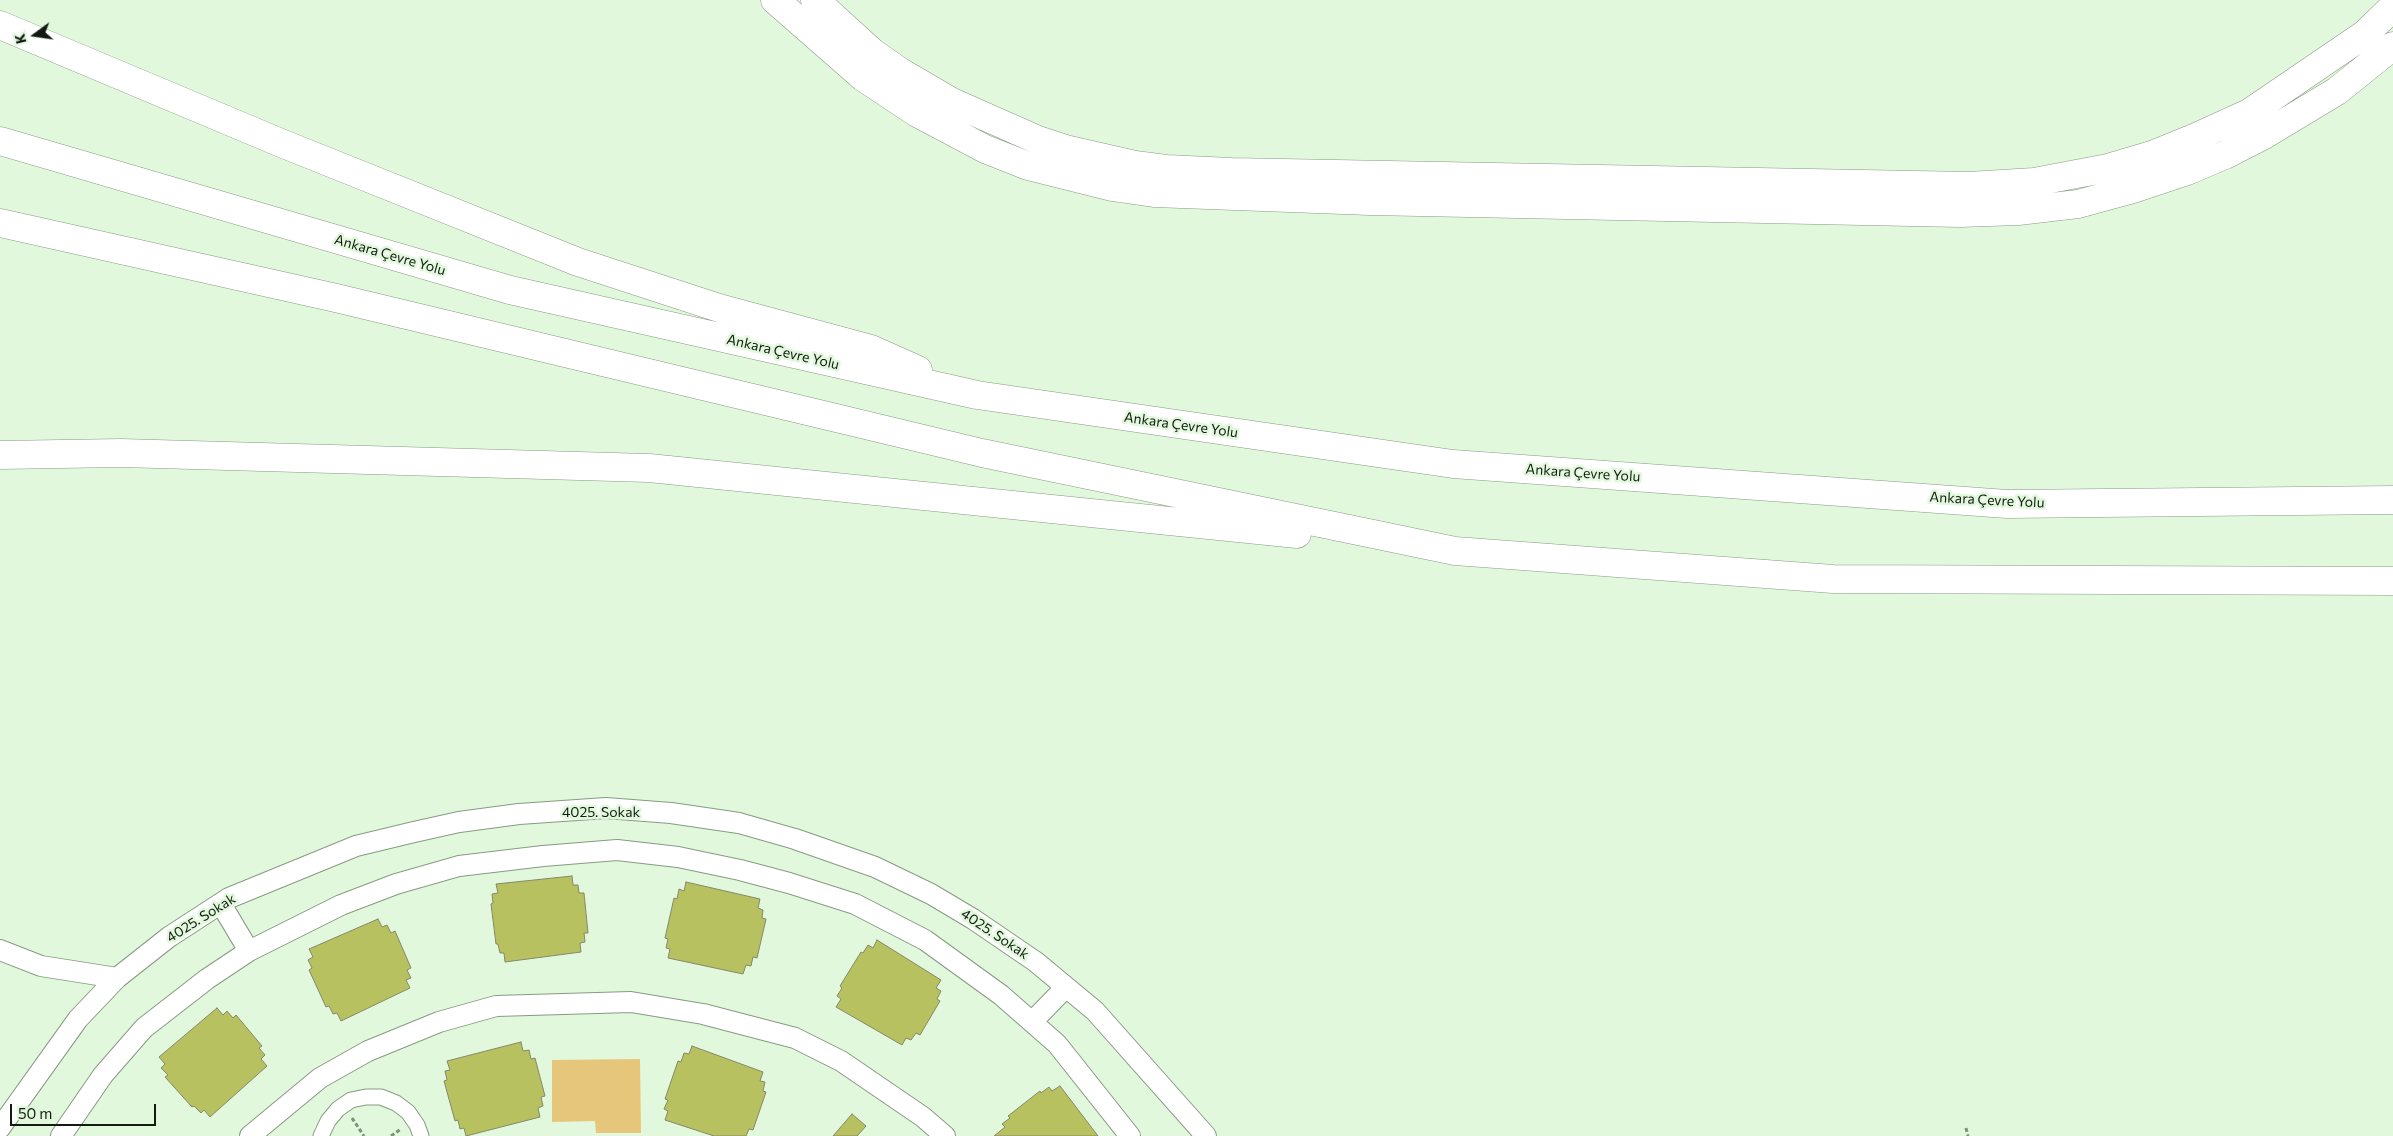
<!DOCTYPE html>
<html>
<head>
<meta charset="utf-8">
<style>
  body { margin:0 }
  #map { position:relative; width:2393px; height:1136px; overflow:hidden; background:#e2f8dd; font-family:Commissioner,sans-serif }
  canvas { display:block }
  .north { position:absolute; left:10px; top:10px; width:50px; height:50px; -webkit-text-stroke:4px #e2f8dd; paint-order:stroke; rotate:256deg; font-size:14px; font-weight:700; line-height:20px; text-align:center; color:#131b11 }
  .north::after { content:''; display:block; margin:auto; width:18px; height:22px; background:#131b11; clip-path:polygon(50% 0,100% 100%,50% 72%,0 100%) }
  .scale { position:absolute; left:10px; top:1104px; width:146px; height:22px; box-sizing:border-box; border:2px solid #131b11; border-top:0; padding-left:6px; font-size:15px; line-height:18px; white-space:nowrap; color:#131b11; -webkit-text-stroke:4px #e2f8dd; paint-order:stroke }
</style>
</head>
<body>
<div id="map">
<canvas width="2393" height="1136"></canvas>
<div class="north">K</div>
<div class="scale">50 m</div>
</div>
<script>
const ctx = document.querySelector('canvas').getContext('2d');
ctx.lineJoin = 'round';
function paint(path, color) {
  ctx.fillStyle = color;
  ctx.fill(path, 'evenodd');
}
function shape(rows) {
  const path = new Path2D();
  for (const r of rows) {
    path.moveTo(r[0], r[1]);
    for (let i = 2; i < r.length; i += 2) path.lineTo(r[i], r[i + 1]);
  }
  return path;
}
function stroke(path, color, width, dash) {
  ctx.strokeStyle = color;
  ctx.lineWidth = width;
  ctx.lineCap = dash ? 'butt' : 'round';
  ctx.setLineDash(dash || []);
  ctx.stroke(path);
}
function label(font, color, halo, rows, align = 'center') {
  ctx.font = font + ' Commissioner,sans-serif';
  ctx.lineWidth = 5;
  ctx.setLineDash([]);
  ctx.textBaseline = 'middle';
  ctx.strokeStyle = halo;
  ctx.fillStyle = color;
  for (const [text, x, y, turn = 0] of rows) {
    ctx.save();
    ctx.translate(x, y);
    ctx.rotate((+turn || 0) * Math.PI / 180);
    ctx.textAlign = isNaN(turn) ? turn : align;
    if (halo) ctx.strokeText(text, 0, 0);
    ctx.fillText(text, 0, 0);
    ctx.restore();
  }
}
const green = shape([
  [640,1059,641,1133,596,1133,595,1121,552,1122,552,1060]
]);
const building = shape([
  [572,876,573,885,578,885,579,893,584,893,588,933,584,933,585,942,580,943,581,952,505,962,504,953,500,953,498,944,496,944,491,904,493,903,492,894,498,893,496,884,572,876],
  [686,882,760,899,758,908,763,910,762,918,766,919,757,958,753,957,751,966,746,965,743,974,668,958,670,949,666,948,668,939,665,938,674,898,677,899,679,889,684,891,686,882],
  [378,919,382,927,387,925,391,933,395,931,411,968,407,970,411,978,406,980,410,988,341,1021,337,1013,333,1014,329,1006,326,1007,309,970,312,968,308,960,313,957,309,949,378,919],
  [877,940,941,980,936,988,941,991,937,999,940,1001,920,1035,916,1033,911,1040,906,1038,902,1045,836,1007,841,999,837,996,842,988,840,986,861,952,863,953,868,945,873,948,877,940],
  [217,1008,223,1015,227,1011,233,1018,236,1015,262,1046,259,1048,265,1055,261,1059,267,1066,210,1117,204,1110,201,1113,194,1106,192,1107,165,1077,168,1075,161,1068,165,1064,159,1057,217,1008],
  [521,1042,523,1051,529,1050,531,1059,535,1058,545,1096,541,1097,543,1106,538,1108,540,1117,466,1136,464,1128,460,1129,458,1120,455,1121,444,1081,447,1080,445,1071,450,1070,447,1061,521,1042],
  [692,1046,763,1072,760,1081,765,1082,763,1091,766,1092,753,1130,749,1129,746,1136,714,1136,665,1120,668,1111,664,1109,668,1100,665,1099,678,1061,681,1062,684,1053,689,1054,692,1046],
  [1060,1086,1098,1136,994,1136,1005,1127,1002,1124,1010,1118,1008,1116,1040,1091,1041,1093,1049,1087,1052,1091,1060,1086],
  [852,1114,866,1126,857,1136,833,1136,852,1114]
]);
const path = shape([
  [352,1118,364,1136],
  [1966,1128,1968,1136],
  [391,1136,401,1129]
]);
const pedestrian = shape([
  [321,1136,328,1121,338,1109,351,1100,366,1097,381,1097,396,1103,408,1112,417,1125,421,1136]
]);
const minor = shape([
  [221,904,249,951],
  [0,950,41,966,117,978],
  [1032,1022,1066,987],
  [0,1128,78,1019,117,978,169,937,229,898,356,846,414,832,459,822,519,814,606,808,671,813,739,823,795,839,875,867,931,894,973,919,1036,962,1095,1011,1206,1136],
  [61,1136,103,1075,144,1028,207,979,249,951,341,905,396,884,459,866,543,856,617,850,678,857,740,870,789,883,855,904,925,940,1001,995,1057,1044,1130,1136],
  [250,1136,320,1078,368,1051,439,1022,496,1006,631,1002,703,1014,795,1038,841,1061,923,1117,945,1136]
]);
const secondary = shape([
  [775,0,863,77,917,113,985,149,1028,166,1112,187,1154,193,1370,201,1960,213,2018,211,2078,204,2133,189,2187,171,2225,155,2264,135,2337,91,2393,46],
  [815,0,872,52,899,71,952,102,1038,140,1069,150,1135,165,1166,169,1231,172,1969,186,2034,182,2108,168,2152,155,2194,138,2249,113,2365,34,2393,7]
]);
const motorway = shape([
  [0,25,281,143,578,262,719,308,871,349,918,370],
  [0,141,510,290,977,395,1453,464,2007,504,2393,500],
  [0,223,336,298,982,453,1455,551,1833,579,2393,581],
  [0,455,121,453,649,468,1297,534]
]);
const streetNames = [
  ["Ankara Çevre Yolu",390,255,16],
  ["Ankara Çevre Yolu",783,352,13],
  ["Ankara Çevre Yolu",1181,425,8],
  ["Ankara Çevre Yolu",1583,473,4],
  ["Ankara Çevre Yolu",1987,500,3],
  ["4025. Sokak",601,812],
  ["4025. Sokak",201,918,-32],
  ["4025. Sokak",995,934,34]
];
paint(green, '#e5c67b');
paint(building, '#b7c160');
stroke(building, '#84886b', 1);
stroke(pedestrian, '#879b82', 17);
stroke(minor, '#879b82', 22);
stroke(secondary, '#879b82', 29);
stroke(motorway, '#879b82', 29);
stroke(path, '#81907d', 3, [4, 2.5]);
stroke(pedestrian, '#fff', 15);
stroke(minor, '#fff', 20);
stroke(secondary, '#fff', 28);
stroke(motorway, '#fff', 28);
label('14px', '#131b11', '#e2f8dd', streetNames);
</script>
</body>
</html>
